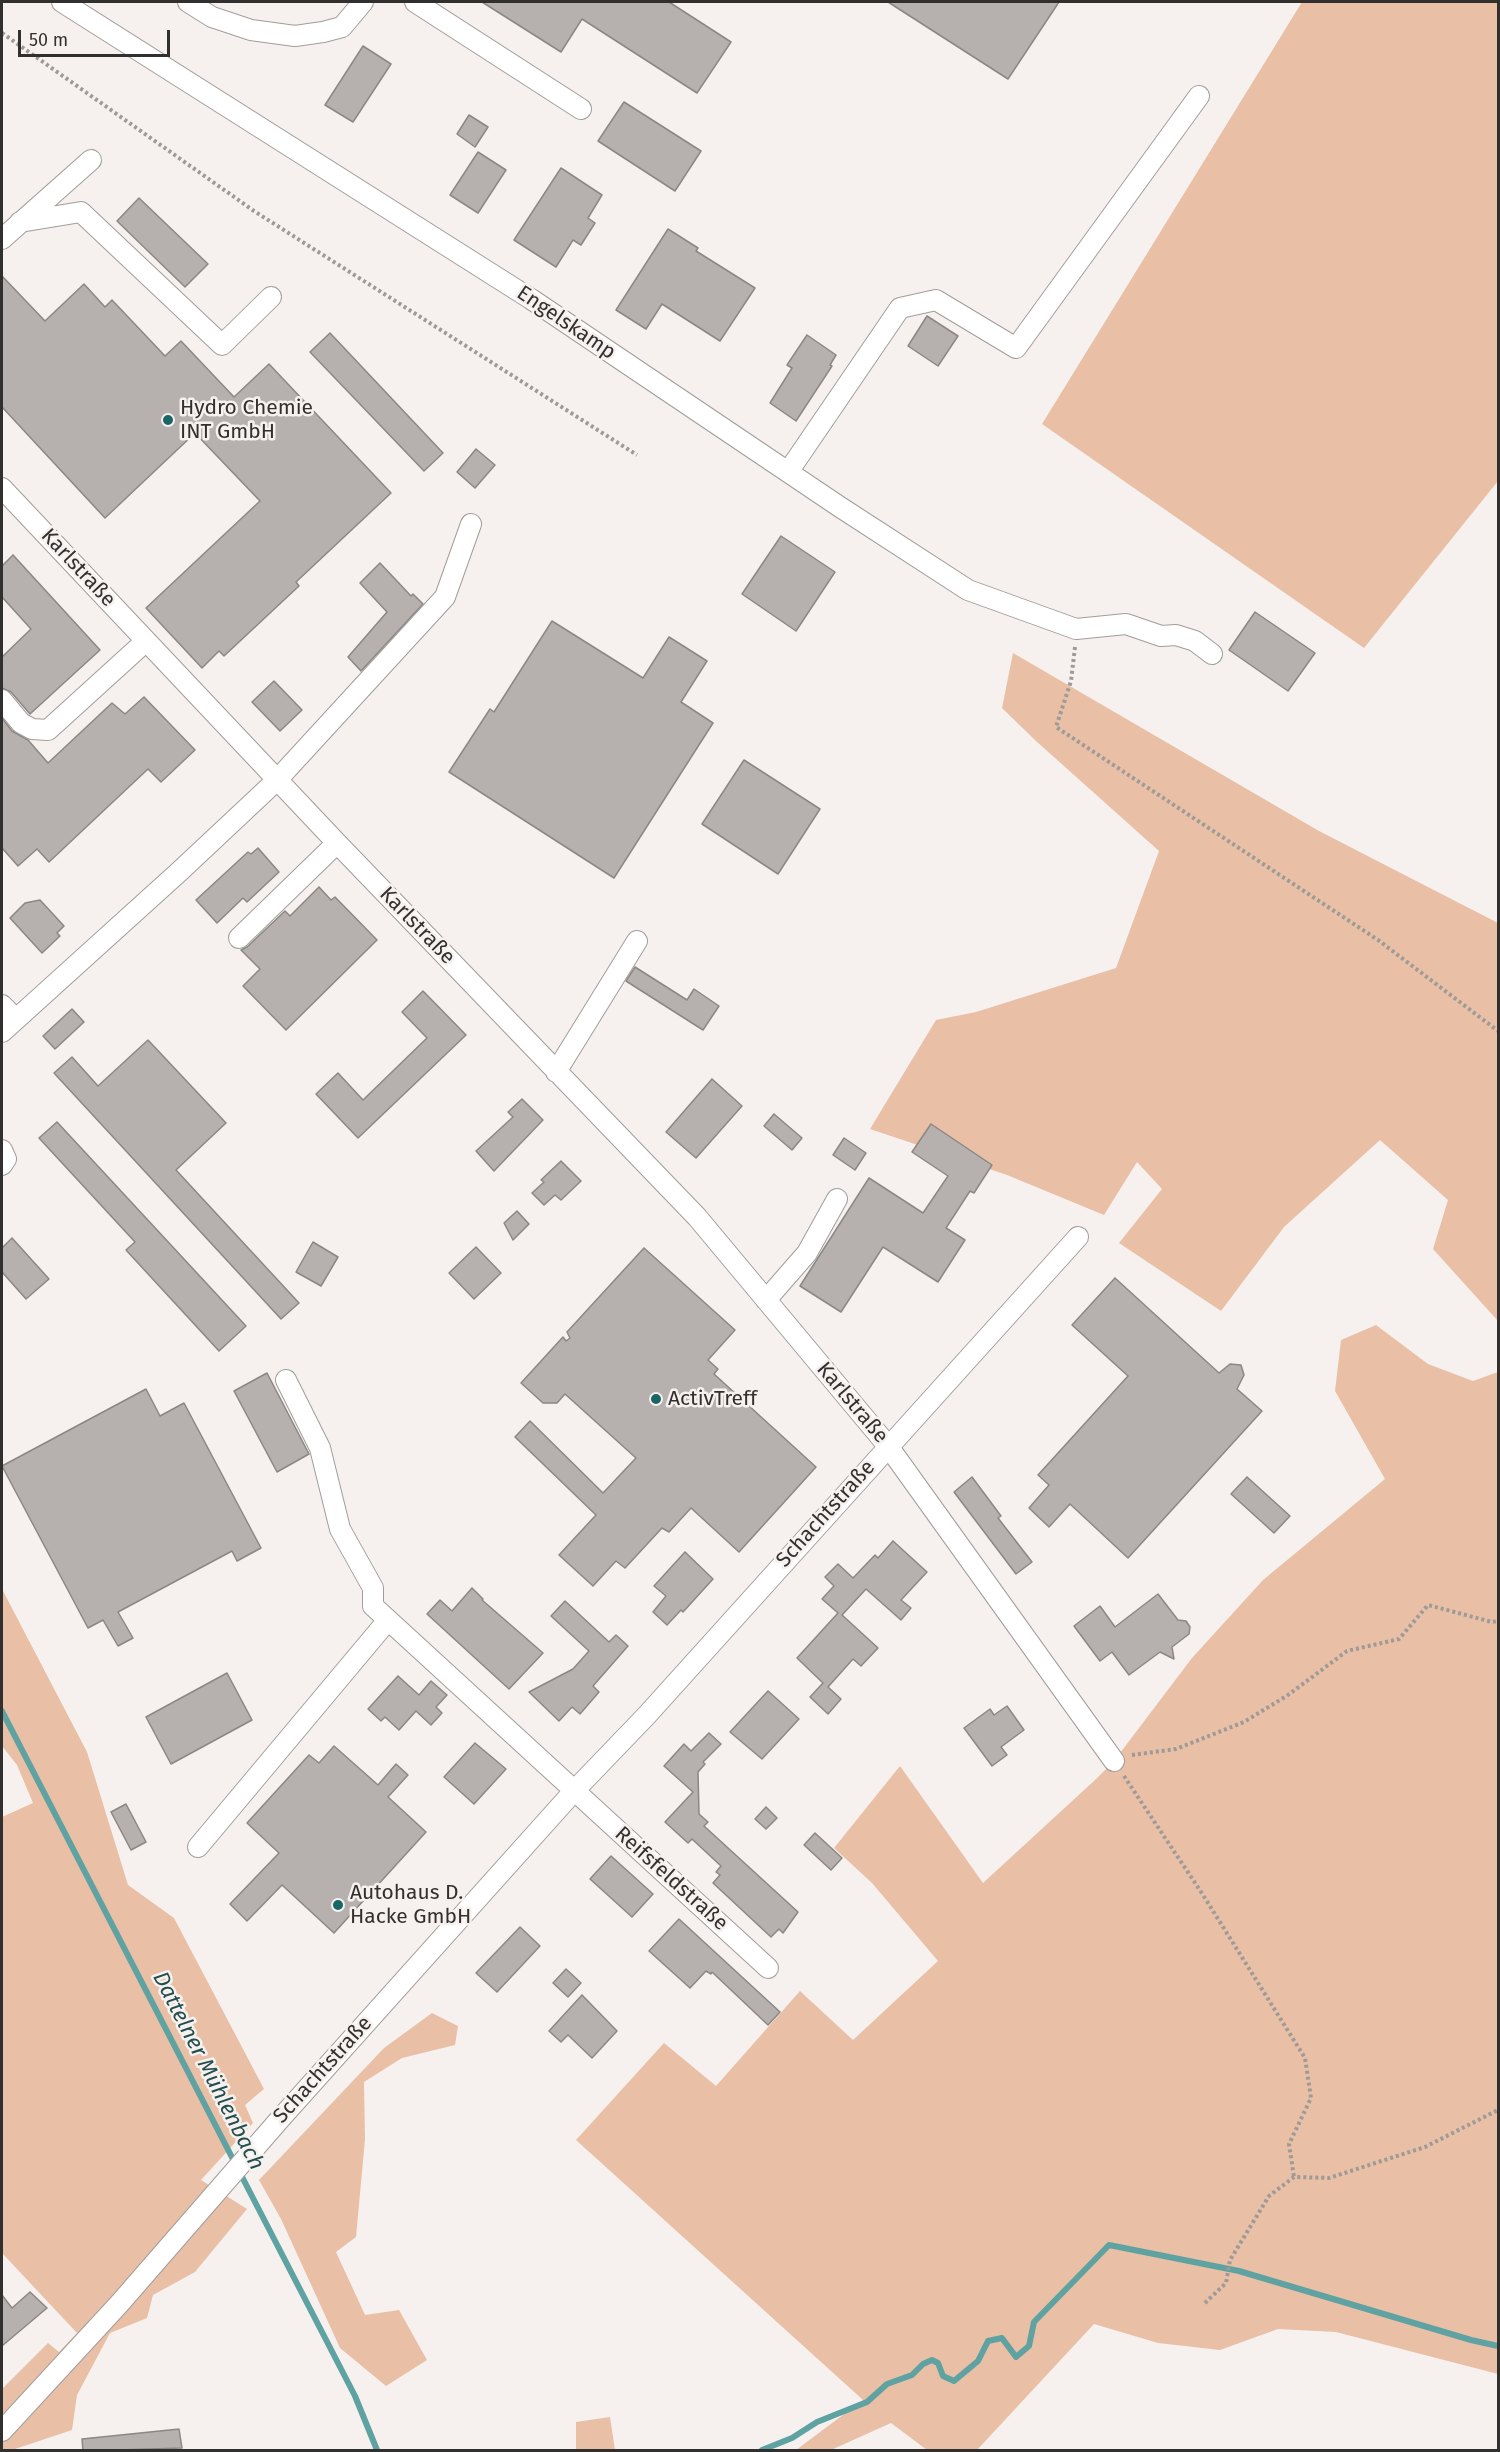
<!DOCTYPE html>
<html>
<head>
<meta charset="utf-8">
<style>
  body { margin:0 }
  #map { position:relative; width:1500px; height:2452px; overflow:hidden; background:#f6f1ee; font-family:"Fira Sans",sans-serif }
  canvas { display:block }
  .frame { position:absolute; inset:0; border:3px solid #32302f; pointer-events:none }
  .scale { position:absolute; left:18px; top:30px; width:152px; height:27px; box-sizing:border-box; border:3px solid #32302f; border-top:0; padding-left:8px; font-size:18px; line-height:21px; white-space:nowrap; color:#32302f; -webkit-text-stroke:4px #f6f1ee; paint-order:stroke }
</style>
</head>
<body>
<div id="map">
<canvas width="1500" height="2452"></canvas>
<div class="frame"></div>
<div class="scale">50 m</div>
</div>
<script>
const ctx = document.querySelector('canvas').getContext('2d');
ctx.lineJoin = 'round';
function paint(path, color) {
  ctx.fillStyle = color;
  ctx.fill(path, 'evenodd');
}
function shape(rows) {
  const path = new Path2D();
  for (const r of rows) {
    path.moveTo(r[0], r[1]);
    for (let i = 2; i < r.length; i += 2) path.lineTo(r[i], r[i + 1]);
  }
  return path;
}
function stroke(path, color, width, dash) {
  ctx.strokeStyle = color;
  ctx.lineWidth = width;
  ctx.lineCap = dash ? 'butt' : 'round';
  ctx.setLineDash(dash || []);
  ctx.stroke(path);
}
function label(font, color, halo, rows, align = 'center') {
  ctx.font = font + ' "Fira Sans",sans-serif';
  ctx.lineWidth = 5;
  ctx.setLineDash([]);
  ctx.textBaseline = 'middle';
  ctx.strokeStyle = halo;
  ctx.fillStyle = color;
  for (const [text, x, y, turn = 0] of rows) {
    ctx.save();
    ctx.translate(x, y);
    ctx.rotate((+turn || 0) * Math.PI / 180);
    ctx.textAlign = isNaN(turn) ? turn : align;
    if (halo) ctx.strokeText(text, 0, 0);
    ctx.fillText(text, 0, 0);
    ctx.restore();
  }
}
const green = shape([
  [1302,2,1498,2,1498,481,1364,648,1042,424],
  [1013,653,1319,831,1498,923,1498,1321,1433,1249,1448,1200,1380,1140,1284,1227,1221,1311,1119,1243,1162,1189,1137,1162,1104,1215,1007,1175,870,1129,936,1020,976,1012,1116,968,1159,851,1036,741,1002,708],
  [1376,1325,1428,1364,1473,1381,1498,1372,1498,2374,1336,2332,1278,2329,1220,2350,1158,2343,1094,2324,977,2450,927,2450,891,2423,831,2450,796,2450,863,2400,576,2140,664,2043,716,2086,800,1991,853,2040,938,1961,872,1883,834,1848,900,1766,983,1883,1095,1780,1114,1761,1192,1658,1263,1580,1385,1479,1335,1391,1341,1340],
  [2,1589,87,1752,128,1885,174,1918,264,2089,245,2105,253,2123,201,2180,247,2209,195,2272,153,2295,147,2318,110,2333,77,2395,72,2430,12,2450,2,2450,2,2389,48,2343,59,2352,77,2333,2,2253,2,1817,33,1803,17,1765,2,1746],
  [432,2013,458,2026,455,2045,402,2058,364,2082,365,2139,356,2237,336,2252,365,2315,399,2310,427,2360,386,2386,340,2348,281,2219,259,2180,384,2048],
  [610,2417,615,2450,576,2450,576,2422]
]);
const stream = shape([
  [2,1711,355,2396,377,2450],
  [762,2450,792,2438,817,2422,867,2402,887,2384,912,2375,923,2364,932,2360,938,2363,943,2376,954,2381,978,2361,988,2341,1002,2338,1016,2357,1029,2346,1034,2322,1109,2245,1239,2271,1471,2340,1498,2346]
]);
const building = shape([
  [482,2,669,2,731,42,697,93,582,19,561,52,482,2],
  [888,2,1059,2,1008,79,888,2],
  [363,46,391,64,353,122,325,105,363,46],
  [624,102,701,151,675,191,598,141,624,102],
  [469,115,488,127,475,147,457,134,469,115],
  [478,152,506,170,478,213,450,195,478,152],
  [561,168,602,195,588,218,595,223,581,245,573,240,556,267,514,240,561,168],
  [139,198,208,264,185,287,117,221,139,198],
  [668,229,698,248,696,251,755,288,720,341,662,304,646,329,616,310,668,229],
  [2,276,45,321,84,284,105,307,112,300,165,356,181,341,234,397,269,364,391,493,296,582,299,586,224,656,219,651,202,668,146,608,260,501,195,433,105,518,2,407,2,276],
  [927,316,958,336,938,366,908,346,927,316],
  [330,333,443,453,424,471,310,352,330,333],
  [807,335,836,355,830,365,832,366,796,421,770,403,792,368,787,365,807,335],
  [476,449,495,465,475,488,457,472,476,449],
  [781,536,835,572,796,631,742,594,781,536],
  [13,555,100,650,30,714,11,692,2,688,2,657,31,629,2,597,2,566,13,555],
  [380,563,411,596,413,594,423,604,361,671,348,657,387,612,360,583,380,563],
  [1255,612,1315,653,1288,691,1229,650,1255,612],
  [552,621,643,678,669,637,707,661,681,702,713,723,614,878,449,772,490,709,494,712,552,621],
  [274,681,302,710,280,731,252,702,274,681],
  [144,697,195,750,161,782,148,769,49,862,37,849,18,866,2,848,2,718,12,731,28,740,48,763,112,703,125,714,144,697],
  [744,760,820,809,778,874,702,824,744,760],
  [258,848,279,872,247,902,243,898,217,923,196,900,248,852,251,854,258,848],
  [319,887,331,900,335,897,377,940,286,1030,243,986,260,969,241,950,247,947,285,911,290,916,319,887],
  [40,900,64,926,57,933,60,936,42,953,10,918,25,903,40,900],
  [635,967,687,1000,694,989,719,1006,703,1030,626,981,635,967],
  [423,991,466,1035,358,1138,316,1094,338,1073,363,1100,427,1038,402,1012,423,991],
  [72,1009,84,1022,55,1049,43,1036,72,1009],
  [148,1040,226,1123,176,1170,299,1303,281,1319,54,1073,72,1057,98,1086,148,1040],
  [712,1079,742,1106,696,1158,666,1132,712,1079],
  [522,1099,543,1120,494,1171,476,1151,513,1117,508,1112,522,1099],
  [774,1114,802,1138,792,1150,764,1126,774,1114],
  [57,1122,246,1326,219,1351,126,1250,135,1242,39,1138,57,1122],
  [931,1124,992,1165,974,1193,970,1191,946,1228,965,1240,938,1282,883,1247,841,1312,800,1286,869,1178,923,1213,948,1176,912,1152,931,1124],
  [844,1138,866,1153,855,1170,833,1155,844,1138],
  [561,1161,581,1181,561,1200,555,1195,544,1205,532,1193,544,1182,541,1180,561,1161],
  [517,1211,529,1224,513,1240,504,1223,517,1211],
  [12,1238,49,1279,26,1299,2,1272,2,1248,12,1238],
  [313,1242,338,1257,321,1286,296,1272,313,1242],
  [476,1247,501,1273,474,1299,449,1273,476,1247],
  [644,1248,735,1330,708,1360,718,1369,714,1374,816,1467,739,1552,691,1508,669,1532,662,1528,625,1568,616,1561,593,1586,559,1555,596,1515,515,1437,530,1421,603,1493,636,1458,565,1394,557,1403,543,1403,521,1383,563,1337,566,1341,570,1338,567,1332,644,1248],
  [1115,1278,1219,1373,1230,1364,1241,1365,1244,1375,1237,1389,1262,1411,1128,1558,1070,1504,1049,1527,1029,1508,1049,1485,1038,1475,1128,1376,1072,1325,1115,1278],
  [267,1373,309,1454,277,1472,234,1391,267,1373],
  [146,1389,160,1416,184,1403,261,1548,237,1561,232,1551,118,1612,133,1638,118,1646,103,1620,88,1628,2,1466,146,1389],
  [972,1477,1001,1516,998,1518,1032,1562,1016,1574,954,1492,972,1477],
  [1247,1477,1290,1516,1274,1533,1231,1494,1247,1477],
  [893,1541,927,1572,901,1600,911,1608,901,1620,866,1589,842,1615,878,1648,861,1666,853,1659,828,1687,841,1699,828,1714,810,1697,823,1683,797,1658,838,1613,822,1599,834,1586,825,1577,838,1564,853,1578,875,1555,878,1558,893,1541],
  [685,1552,713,1579,683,1612,681,1610,667,1625,653,1612,666,1596,654,1586,685,1552],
  [472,1588,483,1599,482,1600,543,1653,509,1689,427,1614,440,1600,452,1611,472,1588],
  [1158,1594,1178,1620,1186,1621,1190,1627,1189,1634,1172,1647,1174,1659,1160,1652,1129,1675,1112,1652,1100,1661,1074,1626,1100,1606,1115,1627,1158,1594],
  [565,1601,609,1642,616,1635,628,1646,593,1686,599,1692,580,1714,572,1707,559,1721,529,1692,573,1669,589,1651,551,1616,565,1601],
  [227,1673,252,1720,171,1764,146,1717,227,1673],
  [398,1676,419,1695,431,1681,447,1695,436,1707,442,1713,431,1725,416,1711,399,1730,385,1717,381,1721,368,1709,398,1676],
  [768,1691,799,1719,762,1759,730,1732,768,1691],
  [1007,1706,1024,1730,1001,1747,1007,1755,992,1766,964,1728,990,1709,994,1715,1007,1706],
  [709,1733,721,1744,703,1762,705,1764,698,1772,699,1814,708,1822,704,1826,798,1912,783,1933,779,1929,771,1937,713,1883,720,1875,716,1872,721,1866,692,1839,688,1843,665,1822,693,1792,664,1766,684,1744,691,1751,709,1733],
  [475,1743,506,1769,474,1804,444,1777,475,1743],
  [334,1746,378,1785,396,1764,408,1775,388,1797,426,1832,334,1933,282,1885,247,1921,230,1904,279,1853,247,1823,309,1755,319,1763,334,1746],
  [126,1804,146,1842,131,1850,111,1812,126,1804],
  [766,1807,777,1818,766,1829,755,1819,766,1807],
  [815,1833,842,1858,831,1870,804,1845,815,1833],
  [611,1856,653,1894,632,1917,590,1879,611,1856],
  [679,1919,780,2012,768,2025,712,1972,711,1974,706,1971,690,1988,649,1951,679,1919],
  [520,1927,540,1946,497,1992,476,1973,520,1927],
  [566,1969,581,1983,568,1997,553,1983,566,1969],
  [582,1995,617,2031,592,2058,568,2035,561,2042,549,2031,582,1995],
  [30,2292,47,2308,2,2346,2,2295,12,2308,30,2292],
  [179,2429,182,2448,83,2451,82,2439,179,2429]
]);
const path = shape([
  [2,33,254,211,637,455],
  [1075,647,1071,681,1056,727,1378,940,1498,1031],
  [1132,1755,1176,1749,1244,1722,1288,1695,1347,1651,1399,1639,1428,1605,1492,1622,1498,1621],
  [1124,1776,1203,1895,1305,2058,1311,2098,1289,2144,1294,2177],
  [1205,2303,1226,2283,1230,2260,1269,2196,1294,2177,1329,2178,1425,2147,1498,2110]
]);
const minor = shape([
  [62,2,531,299,840,507,968,590,1076,629,1126,624,1161,636,1176,635,1195,641,1212,654],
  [188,2,212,17,251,30,295,36,323,32,342,27,363,2],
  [415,2,581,109],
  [20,222,81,212,222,345,271,297],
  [2,239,91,160],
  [788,472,900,308,936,300,1016,348,1199,96],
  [2,488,337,843,697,1217,888,1446,1114,1761],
  [2,700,21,723,32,729,48,730,146,641],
  [239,938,337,843],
  [2,1005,16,1019],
  [2,1032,180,871,277,780,445,597,471,524],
  [556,1072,637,941],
  [2,1150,6,1159,2,1165],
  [766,1300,807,1253,837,1199],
  [286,1380,320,1448,340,1529,373,1588,373,1606,768,1968],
  [198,1847,388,1620],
  [2,2431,120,2303,280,2119,574,1791,647,1715,1078,1237]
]);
const markers = [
  [168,420,6,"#186666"],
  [656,1399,6,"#186666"],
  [338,1905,6,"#186666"]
];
const streetNames = [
  ["Engelskamp",566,323,34],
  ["Karlstraße",78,568,47],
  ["Karlstraße",417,926,46],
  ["Karlstraße",852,1403,50],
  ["Schachtstraße",826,1514,-48],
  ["Reifsfeldstraße",671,1879,42],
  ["Schachtstraße",323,2070,-48]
];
const poiNames = [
  ["Hydro Chemie",180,408],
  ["INT GmbH",180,432],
  ["ActivTreff",668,1399],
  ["Autohaus D.",350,1893],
  ["Hacke GmbH",350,1917]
];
const waterNames = [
  ["Dattelner Mühlenbach",208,2071,63]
];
paint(green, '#e9bfa6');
stroke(stream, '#5fa2a2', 6);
paint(building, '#b6b1af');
stroke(building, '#8b8784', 1.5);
stroke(minor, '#a29d9a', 22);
stroke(path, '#9e9a98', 4, [3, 3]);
stroke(minor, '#fff', 20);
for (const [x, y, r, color] of markers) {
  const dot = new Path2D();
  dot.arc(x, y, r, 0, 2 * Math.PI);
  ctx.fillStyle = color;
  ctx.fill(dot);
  stroke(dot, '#f6f1ee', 2);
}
label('21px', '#32302f', '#f6f1ee', streetNames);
label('21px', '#32302f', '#f6f1ee', poiNames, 'left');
label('italic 22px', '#214e4e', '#f6f1ee', waterNames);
</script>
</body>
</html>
